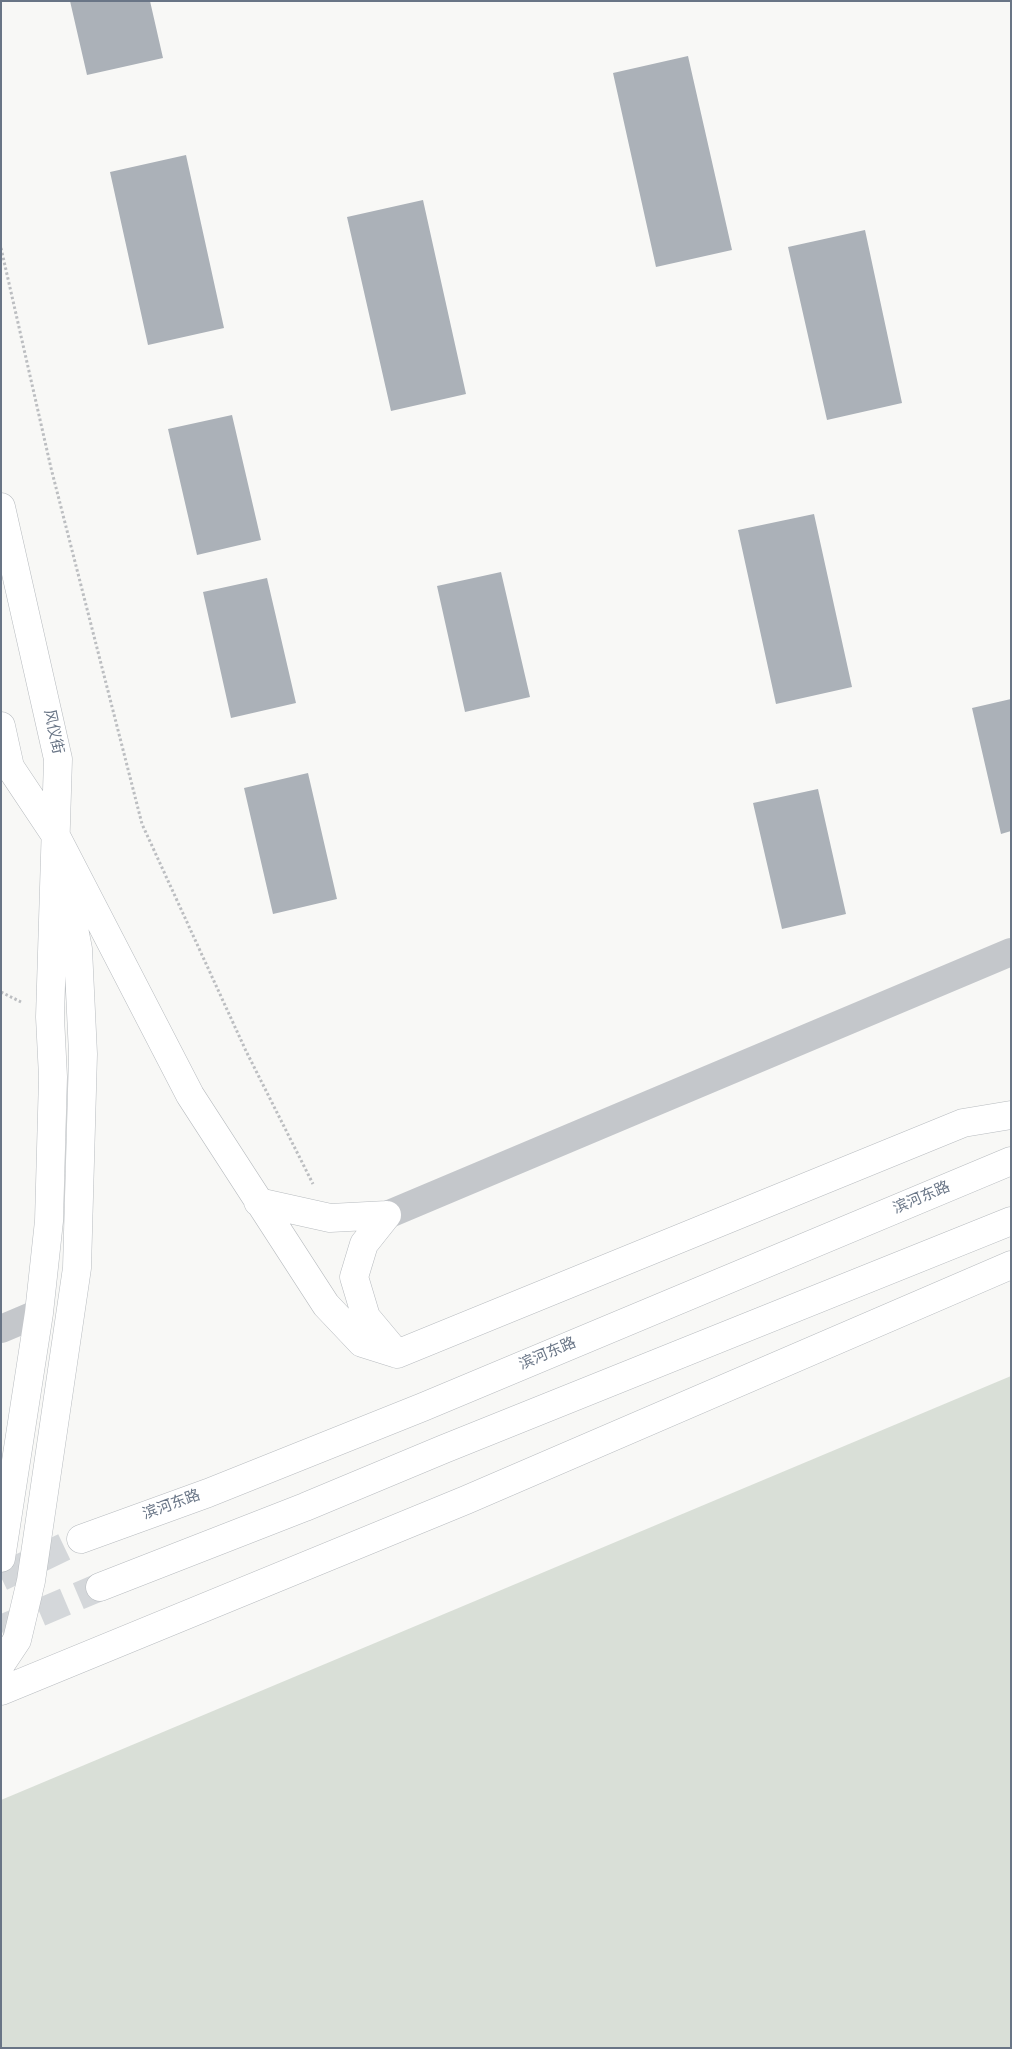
<!DOCTYPE html>
<html>
<head>
<meta charset="utf-8">
<style>
  body { margin:0 }
  #map { position:relative; width:1012px; height:2049px; overflow:hidden; background:#f8f8f6; font-family:Overpass,sans-serif }
  canvas { display:block }
  .frame { position:absolute; inset:0; border:2px solid #697586; pointer-events:none }
</style>
</head>
<body>
<div id="map">
<canvas width="1012" height="2049"></canvas>
<div class="frame"></div>
</div>
<script>
const ctx = document.querySelector('canvas').getContext('2d');
ctx.lineJoin = 'round';
function paint(path, color) {
  ctx.fillStyle = color;
  ctx.fill(path, 'evenodd');
}
function shape(rows) {
  const path = new Path2D();
  for (const r of rows) {
    path.moveTo(r[0], r[1]);
    for (let i = 2; i < r.length; i += 2) path.lineTo(r[i], r[i + 1]);
  }
  return path;
}
function stroke(path, color, width, dash) {
  ctx.strokeStyle = color;
  ctx.lineWidth = width;
  ctx.lineCap = dash ? 'butt' : 'round';
  ctx.setLineDash(dash || []);
  ctx.stroke(path);
}
function label(font, color, halo, rows, align = 'center') {
  ctx.font = font + ' Overpass,"Noto Sans SC",sans-serif';
  ctx.lineWidth = 5;
  ctx.setLineDash([]);
  ctx.textBaseline = 'middle';
  ctx.strokeStyle = halo;
  ctx.fillStyle = color;
  for (const [text, x, y, turn = 0] of rows) {
    ctx.save();
    ctx.translate(x, y);
    ctx.rotate((+turn || 0) * Math.PI / 180);
    ctx.textAlign = isNaN(turn) ? turn : align;
    if (halo) ctx.strokeText(text, 0, 0);
    ctx.fillText(text, 0, 0);
    ctx.restore();
  }
}
const green = shape([
  [1011,1376,1011,2048,1,2048,1,1800]
]);
const building = shape([
  [70,1,150,1,163,58,87,75],
  [688,56,732,250,656,267,613,73],
  [186,155,224,328,148,345,110,172],
  [423,200,466,394,391,411,347,217],
  [865,230,902,403,827,420,788,247],
  [232,415,261,540,197,555,168,429],
  [814,514,852,687,776,704,738,530],
  [501,572,530,697,465,712,437,586],
  [267,578,296,703,231,718,203,592],
  [1011,699,1011,831,1001,834,972,708],
  [308,773,337,899,273,914,244,788],
  [818,789,846,914,782,929,753,803]
]);
const majorTunnel = shape([
  [1,1577,81,1539],
  [1,1629,100,1587]
]);
const path = shape([
  [1,248,51,468,142,824,246,1051,313,1184],
  [1,992,21,1002]
]);
const minor = shape([
  [387,1215,1011,952],
  [1,1329,39,1313]
]);
const major = shape([
  [1,507,58,759,50,1017,53,1077,49,1221,39,1313,1,1558],
  [1,726,10,767,56,836,190,1095,326,1305,362,1343,397,1354,963,1123,1011,1115],
  [258,1202,330,1218,387,1215],
  [387,1215,364,1244,354,1277,366,1317,397,1354],
  [81,1539,208,1493,423,1407,1011,1161],
  [100,1587,305,1507,444,1449,1011,1221],
  [1,1664,17,1640,31,1581,77,1268,83,1054,78,949,65,882],
  [1,1691,466,1500,1011,1265]
]);
const streetNames = [
  ["风仪街",52,732,78],
  ["滨河东路",922,1199,-23],
  ["滨河东路",548,1355,-23],
  ["滨河东路",172,1506,-20]
];
paint(green, '#d9dfd7');
paint(building, '#abb1b8');
stroke(majorTunnel, '#d4d7da', 28, [28, 14]);
stroke(major, '#b7bbbf', 29);
stroke(path, '#bcbec1', 3, [2.5, 2.5]);
stroke(minor, '#c4c7cb', 28);
stroke(major, '#fff', 28);
label('15px', '#697586', '#fff', streetNames);
</script>
</body>
</html>
